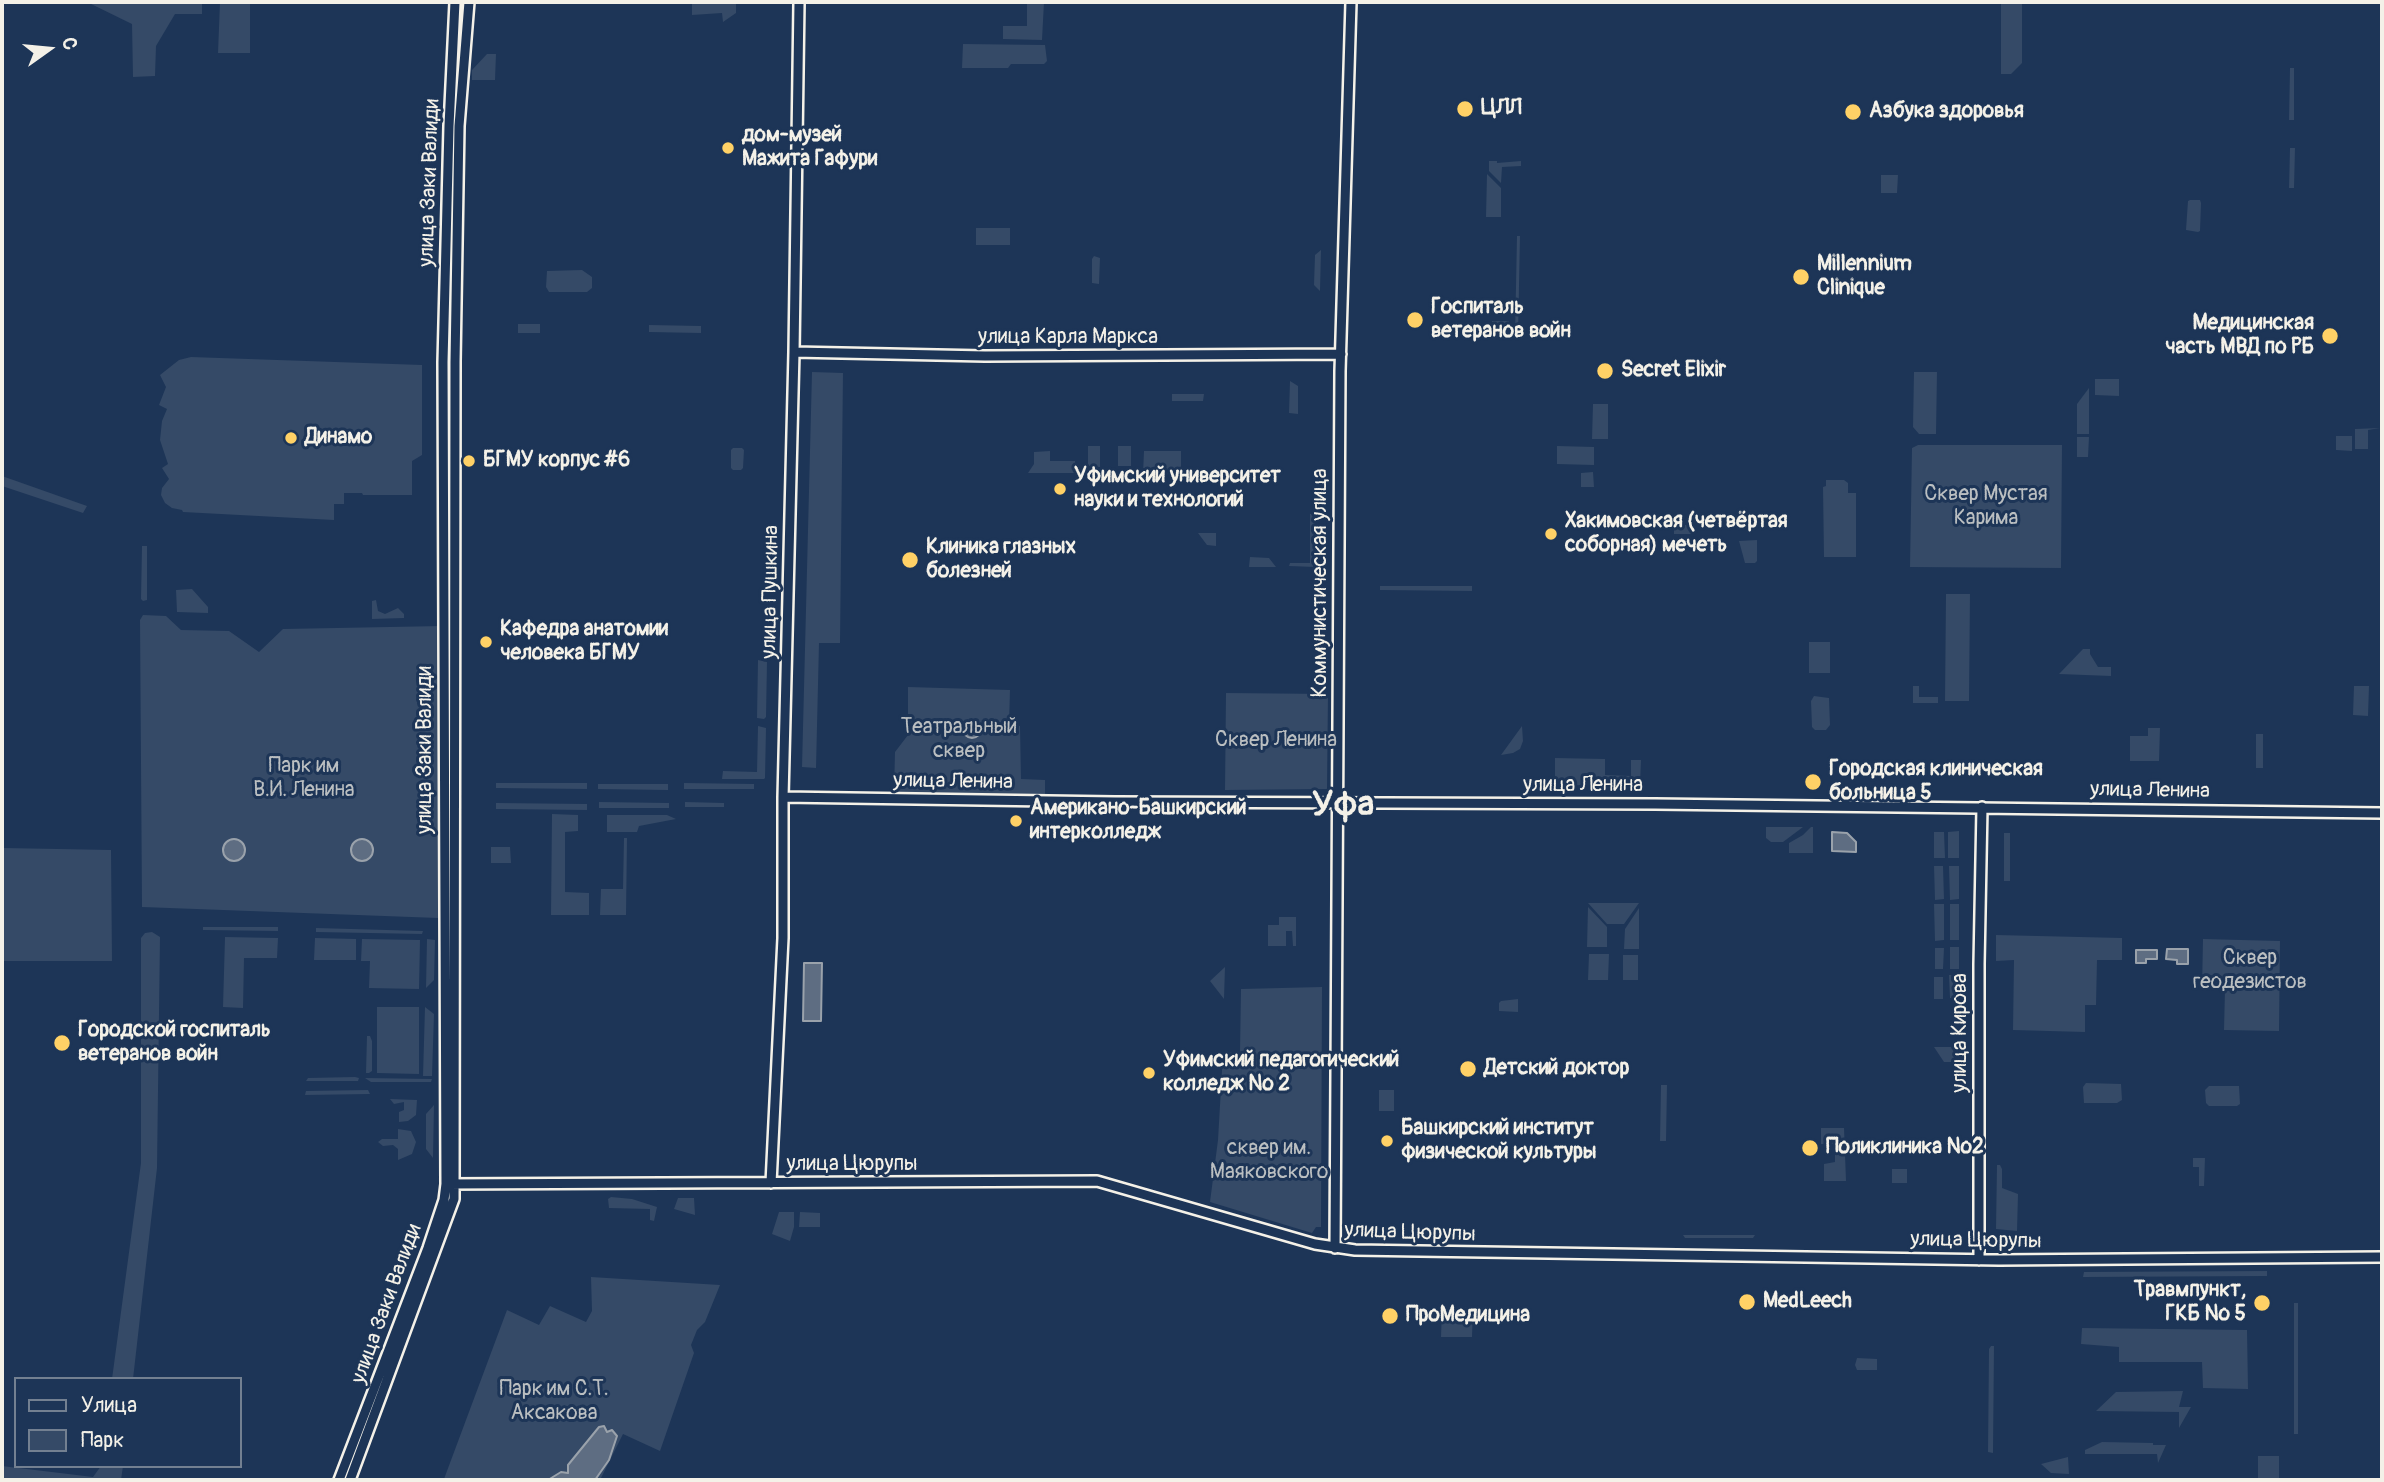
<!DOCTYPE html>
<html>
<head>
<meta charset="utf-8">
<style>
  body { margin:0 }
  #map { position:relative; width:2384px; height:1482px; overflow:hidden; background:#1d3557; font-family:Pangolin,sans-serif }
  canvas { display:block }
  .frame { position:absolute; inset:0; border:4px solid #f4f1e8; pointer-events:none }
  .legend { position:absolute; left:14px; top:1377px; width:228px; height:91px; box-sizing:border-box; background:#1d3557; border:2px solid #738091; margin:0; padding:9px 12px; list-style:none; font-size:21px; color:#f4f1e8 }
  .legend li { display:flex; align-items:center; gap:14px; height:35px }
  .legend b { width:35px; border:2px solid #738091 }
  .north { position:absolute; left:14px; top:14px; width:70px; height:70px; -webkit-text-stroke:5px #1d3557; paint-order:stroke; rotate:75deg; font-size:19px; font-weight:700; line-height:28px; text-align:center; color:#f4f1e8 }
  .north::after { content:''; display:block; margin:auto; width:24px; height:32px; background:#f4f1e8; clip-path:polygon(50% 0,100% 100%,50% 72%,0 100%) }
</style>
</head>
<body>
<div id="map">
<canvas width="2384" height="1482"></canvas>
<div class="frame"></div>
<ul class="legend">
<li><b style="height:9px;background:#1d3557"></b>Улица</li>
<li><b style="height:19px;background:#354a67"></b>Парк</li>
</ul>
<div class="north">С</div>
</div>
<script>
const ctx = document.querySelector('canvas').getContext('2d');
ctx.lineJoin = 'round';
function paint(path, color) {
  ctx.fillStyle = color;
  ctx.fill(path, 'evenodd');
}
function shape(rows) {
  const path = new Path2D();
  for (const r of rows) {
    if (r.length === 3) {
      path.moveTo(r[0] + r[2], r[1]);
      path.arc(r[0], r[1], r[2], 0, 2 * Math.PI);
      continue;
    }
    path.moveTo(r[0], r[1]);
    for (let i = 2; i < r.length; i += 2) path.lineTo(r[i], r[i + 1]);
  }
  return path;
}
function stroke(path, color, width, dash) {
  ctx.strokeStyle = color;
  ctx.lineWidth = width;
  ctx.lineCap = dash ? 'butt' : 'round';
  ctx.setLineDash(dash || []);
  ctx.stroke(path);
}
function label(font, color, halo, rows, align = 'center') {
  ctx.font = font + ' Pangolin,sans-serif';
  ctx.lineWidth = 6;
  ctx.setLineDash([]);
  ctx.textBaseline = 'middle';
  ctx.strokeStyle = halo;
  ctx.fillStyle = color;
  for (const [text, x, y, turn = 0] of rows) {
    ctx.save();
    ctx.translate(x, y);
    ctx.rotate((+turn || 0) * Math.PI / 180);
    ctx.textAlign = isNaN(turn) ? turn : align;
    if (halo) ctx.strokeText(text, 0, 0);
    ctx.fillText(text, 0, 0);
    ctx.restore();
  }
}
const green = shape([
  [87,2,202,2,202,14,175,14,156,46,155,76,133,77,132,24],
  [220,2,250,2,250,53,218,53],
  [692,2,736,2,736,13,723,22,722,13,692,15],
  [1031,2,1044,2,1042,40,1003,39,1003,26,1027,26,1027,4,1031,4],
  [2001,2,2022,2,2022,63,2011,74,2001,74],
  [963,44,1045,45,1047,61,1044,64,1011,64,1008,68,962,68],
  [487,54,496,54,495,80,472,80,472,70],
  [2290,68,2294,68,2294,120,2289,120],
  [2290,148,2295,148,2294,188,2289,188],
  [1489,161,1497,161,1497,163,1521,161,1521,166,1502,167,1501,183,1489,171],
  [1487,174,1501,188,1501,217,1486,217],
  [1881,175,1898,175,1897,193,1881,193],
  [2190,200,2200,200,2201,203,2200,231,2198,232,2186,230,2188,201],
  [976,228,1010,228,1010,245,976,245],
  [1517,236,1520,236,1518,336,1515,336],
  [1321,250,1320,291,1314,285,1315,255],
  [1094,256,1100,258,1099,284,1092,283,1092,259],
  [582,270,592,277,592,288,587,292,549,292,546,287,547,271],
  [1492,321,1509,321,1509,338,1492,338],
  [518,324,540,324,540,333,518,333],
  [649,325,701,326,701,333,649,332],
  [191,357,422,365,422,455,412,461,412,495,363,495,362,493,344,493,344,504,334,504,334,520,183,512,182,510,172,508,165,503,161,495,162,488,169,479,162,468,168,464,160,440,162,421,167,409,159,405,166,387,160,375,179,360],
  [812,372,843,373,840,643,819,643,816,768,802,767],
  [1914,372,1937,372,1936,434,1919,434,1913,427],
  [2095,379,2119,379,2119,396,2095,395],
  [1290,381,1298,386,1298,414,1289,413],
  [2089,388,2089,434,2077,434,2077,404],
  [1172,394,1204,394,1203,401,1172,401],
  [1593,404,1608,404,1608,439,1592,439],
  [2380,428,2368,430,2368,449,2355,449,2355,429],
  [2336,436,2352,436,2352,451,2336,450],
  [2077,437,2089,437,2088,457,2077,457],
  [1918,445,2062,445,2061,568,1910,567,1912,448],
  [1088,446,1100,446,1100,467,1088,466],
  [1118,446,1131,446,1131,466,1118,466],
  [1557,446,1594,447,1594,465,1557,464],
  [733,448,742,448,744,450,743,468,741,470,733,470,731,468,731,450],
  [1050,451,1050,461,1075,461,1075,473,1028,473,1034,464,1034,452],
  [1144,451,1181,451,1181,475,1143,474],
  [1593,472,1594,487,1581,487,1581,473],
  [2,476,87,506,83,513,2,486],
  [1826,480,1844,480,1848,483,1848,493,1856,493,1856,557,1824,557,1823,487,1826,486],
  [1310,514,1316,514,1315,567,1289,566,1290,563,1310,563],
  [1674,525,1695,525,1695,534,1674,534],
  [1198,533,1216,533,1216,546,1207,545],
  [1757,540,1757,561,1755,563,1745,563,1739,541],
  [142,546,147,546,147,600,143,601,141,599],
  [1250,557,1269,558,1276,567,1249,567],
  [1380,586,1472,586,1472,591,1380,590],
  [192,589,208,607,208,613,177,612,176,590],
  [1946,594,1970,594,1969,701,1945,701],
  [376,600,378,611,385,614,398,608,404,614,404,618,372,619,372,601],
  [143,615,166,616,181,630,229,631,259,652,283,629,442,626,438,918,142,907,140,620],
  [1809,642,1830,642,1830,673,1809,673],
  [2083,649,2090,649,2090,654,2098,667,2111,667,2111,676,2059,674],
  [758,660,767,662,766,717,764,719,757,718],
  [1913,686,1919,686,1919,697,1938,697,1938,703,1913,703],
  [2354,686,2369,686,2368,716,2353,715],
  [908,687,1010,690,1009,725,1020,726,1021,779,1045,780,1045,795,894,792,895,752,908,735],
  [1226,693,1328,694,1327,789,1225,790],
  [1814,696,1829,698,1830,725,1826,730,1815,730,1812,727,1811,701],
  [758,726,766,728,765,778,764,779,722,779,723,771,757,772],
  [1522,726,1523,741,1520,749,1513,753,1501,755],
  [2148,728,2160,728,2159,761,2130,761,2130,736,2148,736],
  [2256,734,2263,734,2263,768,2256,768],
  [1555,758,1605,759,1605,775,1631,776,1631,760,1641,760,1640,786,1555,785],
  [496,783,587,783,587,789,496,788],
  [684,783,754,784,754,789,684,789],
  [598,784,668,784,668,790,598,789],
  [599,802,669,803,669,808,599,808],
  [685,802,724,803,724,807,685,807],
  [496,803,587,804,587,810,496,809],
  [552,814,578,815,578,831,565,832,565,892,589,893,589,915,551,915],
  [607,815,667,815,676,819,639,826,637,832,607,832],
  [1766,827,1803,827,1783,842,1771,842,1766,838],
  [1811,827,1813,827,1813,853,1789,853,1789,843,1803,835],
  [1959,831,1959,858,1948,858,1948,832],
  [1934,832,1944,832,1945,858,1934,858],
  [2004,833,2010,833,2010,881,2004,881],
  [624,838,627,838,626,915,600,915,601,889,623,889],
  [491,847,510,847,511,863,491,863],
  [4,848,111,850,112,961,2,961],
  [1934,866,1943,866,1944,899,1935,900],
  [1949,866,1959,866,1959,899,1950,900],
  [1588,903,1639,903,1624,924,1607,924],
  [1934,904,1944,904,1944,940,1935,941],
  [1950,904,1959,904,1959,940,1950,940],
  [1588,907,1607,927,1607,947,1587,947],
  [1639,908,1639,949,1624,949,1625,929],
  [1279,917,1296,917,1296,946,1293,946,1292,931,1286,931,1286,946,1268,946,1268,925,1279,925],
  [203,927,278,927,278,931,203,930],
  [316,928,423,931,422,934,316,932],
  [152,932,160,937,157,1168,133,1379,112,1379,141,1163,141,938,145,933],
  [1996,935,2122,938,2122,960,2097,960,2096,1005,2085,1005,2085,1032,2013,1030,2014,960,1996,961],
  [225,937,278,938,277,958,244,958,243,1008,223,1007],
  [315,938,356,939,356,960,314,960],
  [362,939,420,940,419,989,369,988,370,961,361,961],
  [427,939,435,940,434,980,426,988],
  [2203,939,2280,941,2279,1031,2224,1030,2225,989,2202,989],
  [1950,947,1959,947,1959,969,1950,969],
  [1935,948,1944,948,1943,969,1935,969],
  [1589,954,1609,954,1608,980,1588,980],
  [1623,955,1638,955,1638,980,1623,980],
  [1225,967,1224,999,1210,981],
  [1958,975,1958,998,1950,998,1949,975],
  [1934,977,1943,977,1943,999,1934,999],
  [1322,987,1321,1227,1316,1227,1312,1233,1210,1202,1218,1140,1223,1053,1240,1052,1241,989],
  [1518,999,1518,1012,1499,1011,1499,1003,1501,1001],
  [377,1007,419,1007,419,1074,377,1073],
  [425,1007,434,1014,432,1076,423,1076],
  [367,1036,370,1036,372,1041,372,1071,369,1073,366,1073],
  [1934,1047,1954,1047,1954,1062,1944,1062],
  [355,1077,359,1078,358,1081,306,1081,308,1078],
  [365,1078,432,1079,431,1082,371,1082],
  [2086,1083,2121,1084,2122,1100,2117,1103,2084,1103,2083,1087],
  [1661,1085,1667,1085,1666,1141,1660,1141],
  [2209,1086,2239,1086,2240,1104,2237,1106,2209,1106,2206,1103,2205,1090],
  [368,1090,370,1094,305,1095,306,1091],
  [1379,1090,1394,1090,1394,1111,1379,1111],
  [390,1099,417,1100,416,1115,408,1121,399,1122,399,1112,404,1110,404,1102,394,1104],
  [434,1105,433,1158,426,1149,426,1114],
  [1821,1128,1844,1128,1846,1181,1824,1181,1824,1164,1835,1162,1835,1144,1821,1144],
  [398,1129,411,1131,416,1142,412,1154,398,1160,398,1149,393,1145,383,1146,378,1142,382,1139,398,1139],
  [2193,1158,2205,1158,2204,1186,2199,1186,2199,1167,2193,1167],
  [1997,1165,2000,1165,2002,1169,2002,1188,2018,1194,2017,1231,1996,1229],
  [1892,1169,1907,1169,1907,1183,1892,1183],
  [611,1197,632,1199,657,1207,654,1221,650,1220,650,1209,609,1208,608,1199],
  [678,1198,694,1198,695,1215,674,1209],
  [779,1212,794,1212,794,1227,790,1241,772,1234],
  [800,1212,820,1213,820,1227,799,1227],
  [1683,1235,1755,1235,1753,1238,1685,1238],
  [2267,1271,2267,1276,2083,1277,2084,1272],
  [591,1277,720,1285,705,1322,697,1330,691,1345,694,1353,660,1451,623,1434,600,1480,444,1479,507,1310,539,1325,550,1306,586,1322,592,1311],
  [2294,1303,2298,1303,2298,1434,2294,1434],
  [1442,1307,1473,1308,1472,1337,1441,1337],
  [2082,1328,2247,1330,2248,1389,2203,1388,2202,1362,2119,1362,2119,1347,2081,1344],
  [1991,1346,1994,1346,1993,1453,1988,1452,1989,1349],
  [1857,1358,1877,1359,1877,1370,1857,1370,1855,1365],
  [2183,1391,2179,1407,2191,1407,2179,1428,2179,1412,2096,1411,2116,1392],
  [2102,1442,2153,1443,2153,1445,2166,1445,2158,1463,2157,1454,2085,1454,2085,1450],
  [2258,1456,2279,1456,2279,1480,2258,1480],
  [2068,1457,2069,1474,2051,1473,2041,1464],
  [2,1466,93,1477,101,1466,123,1466,121,1480,2,1480]
]);
const water = shape([
  [972,729,9],
  [1832,832,1847,833,1856,842,1856,852,1832,851,1832,832],
  [234,850,11],
  [362,850,11],
  [2167,949,2188,949,2188,964,2177,964,2177,960,2166,959,2167,949],
  [2136,950,2157,950,2157,959,2146,959,2146,963,2136,963,2136,950],
  [804,963,822,963,821,1021,803,1021,804,963],
  [604,1426,607,1432,612,1430,617,1436,609,1460,595,1480,548,1480,561,1472,568,1473,568,1465,599,1427,604,1426]
]);
const secondary = shape([
  [794,352,985,356,1341,354],
  [783,797,1115,802,1655,804,2382,813],
  [771,1183,783,938,783,797,794,352,799,2],
  [446,1184,1097,1181,1315,1244,1355,1250,1999,1260,2382,1257],
  [1335,1248,1340,371,1351,2],
  [1979,1260,1979,964,1982,807],
  [339,1480,428,1248,444,1200,446,1184,443,362,449,126,455,2],
  [350,1480,454,1199,455,362,459,126,469,2]
]);
const markers = [
  [1465,109,9,"#ffd166"],
  [1853,112,9,"#ffd166"],
  [728,148,7,"#ffd166"],
  [1801,277,9,"#ffd166"],
  [1415,320,9,"#ffd166"],
  [2330,336,9,"#ffd166"],
  [1605,371,9,"#ffd166"],
  [291,438,7,"#ffd166"],
  [469,461,7,"#ffd166"],
  [1060,489,7,"#ffd166"],
  [1551,534,7,"#ffd166"],
  [910,560,9,"#ffd166"],
  [486,642,7,"#ffd166"],
  [1813,782,9,"#ffd166"],
  [1016,821,7,"#ffd166"],
  [62,1043,9,"#ffd166"],
  [1468,1069,9,"#ffd166"],
  [1149,1073,7,"#ffd166"],
  [1387,1141,7,"#ffd166"],
  [1810,1148,9,"#ffd166"],
  [1747,1302,9,"#ffd166"],
  [2262,1303,9,"#ffd166"],
  [1390,1316,9,"#ffd166"]
];
const poiNames = [
  ["ЦЛЛ",1481,109],
  ["Азбука здоровья",1869,112],
  ["дом-музей",742,136],
  ["Мажита Гафури",742,160],
  ["Millennium",1817,265],
  ["Clinique",1817,289],
  ["Госпиталь",1431,308],
  ["ветеранов войн",1431,332],
  ["Медицинская",2314,324,"right"],
  ["часть МВД по РБ",2314,348,"right"],
  ["Secret Elixir",1621,371],
  ["Динамо",305,438],
  ["БГМУ корпус #6",483,461],
  ["Уфимский университет",1074,477],
  ["науки и технологий",1074,501],
  ["Хакимовская (четвёртая",1565,522],
  ["соборная) мечеть",1565,546],
  ["Клиника глазных",926,548],
  ["болезней",926,572],
  ["Кафедра анатомии",500,630],
  ["человека БГМУ",500,654],
  ["Городская клиническая",1829,770],
  ["больница 5",1829,794],
  ["Американо-Башкирский",1030,809],
  ["интерколледж",1030,833],
  ["Городской госпиталь",78,1031],
  ["ветеранов войн",78,1055],
  ["Уфимский педагогический",1163,1061],
  ["колледж № 2",1163,1085],
  ["Детский доктор",1484,1069],
  ["Башкирский институт",1401,1129],
  ["физической культуры",1401,1153],
  ["Поликлиника №2",1826,1148],
  ["Травмпункт,",2246,1291,"right"],
  ["ГКБ № 5",2246,1315,"right"],
  ["MedLeech",1763,1302],
  ["ПроМедицина",1406,1316]
];
const streetNames = [
  ["улица Заки Валиди",430,183,-88],
  ["улица Карла Маркса",1068,338],
  ["Коммунистическая улица",1321,583,-90],
  ["улица Пушкина",771,592,-89],
  ["улица Заки Валиди",426,750,-90],
  ["улица Ленина",953,782,1],
  ["улица Ленина",1583,786],
  ["улица Ленина",2150,791,1],
  ["улица Кирова",1961,1033,-90],
  ["улица Цюрупы",852,1165],
  ["улица Цюрупы",1410,1233,2],
  ["улица Цюрупы",1976,1241,1],
  ["улица Заки Валиди",387,1304,-70]
];
const parkNames = [
  ["Сквер Мустая",1986,495],
  ["Карима",1986,519],
  ["Театральный",959,728],
  ["сквер",959,752],
  ["Сквер Ленина",1276,741],
  ["Парк им",304,767],
  ["В.И. Ленина",304,791],
  ["Сквер",2250,959],
  ["геодезистов",2250,983],
  ["сквер им.",1269,1149],
  ["Маяковского",1269,1173],
  ["Парк им С.Т.",554,1390],
  ["Аксакова",554,1414]
];
const townNames = [
  ["Уфа",1343,806]
];
paint(green, '#354a67');
paint(water, '#5e6d82');
stroke(water, '#9aa2ab', 2);
stroke(secondary, '#f4f1e8', 14);
stroke(secondary, '#1d3557', 9);
for (const [x, y, r, color] of markers) {
  const dot = new Path2D();
  dot.arc(x, y, r, 0, 2 * Math.PI);
  ctx.fillStyle = color;
  ctx.fill(dot);
  stroke(dot, '#1d3557', 2.5);
}
label('bold 21px', '#f4f1e8', '#1d3557', poiNames, 'left');
label('21px', '#f4f1e8', '#1d3557', streetNames);
label('21px', '#bbbfc1', '#1d3557', parkNames);
label('bold 35px', '#f4f1e8', '#1d3557', townNames);
</script>
</body>
</html>
